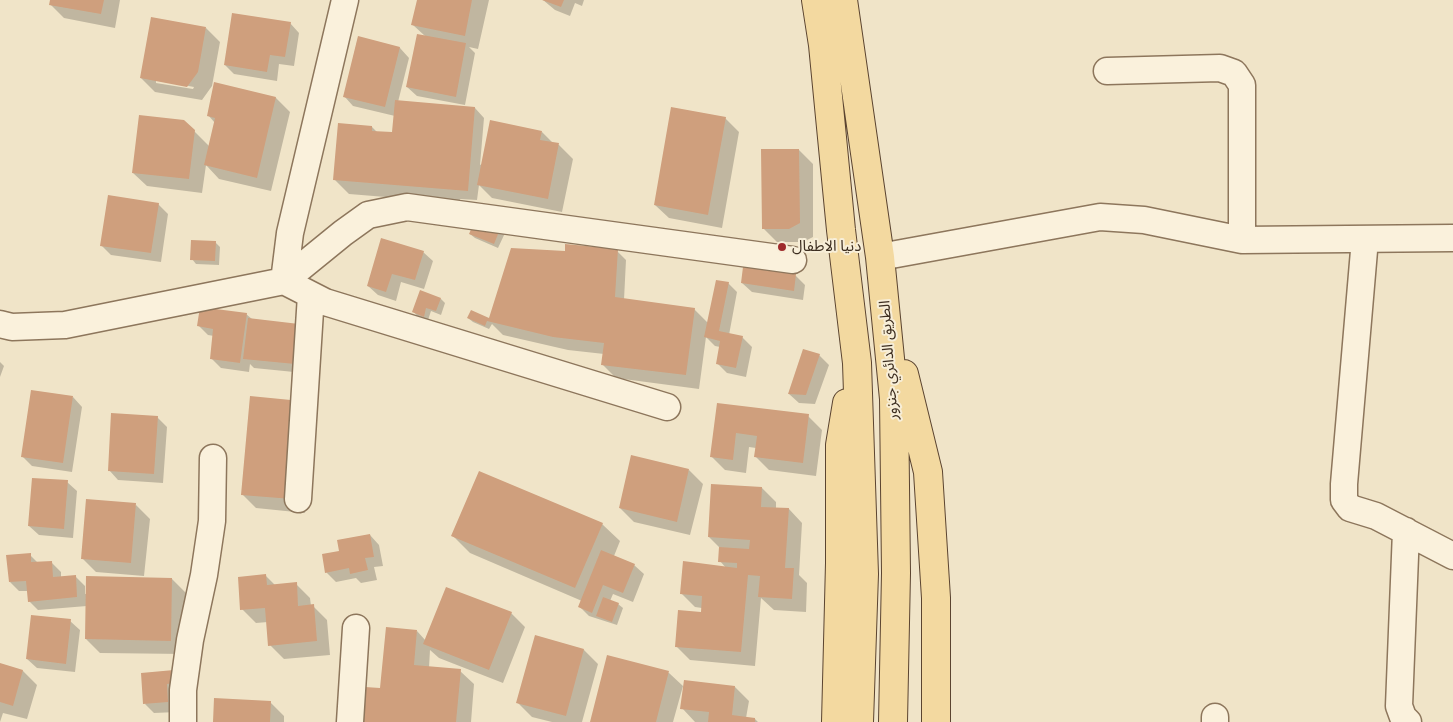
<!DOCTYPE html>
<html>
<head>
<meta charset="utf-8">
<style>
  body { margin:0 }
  canvas { display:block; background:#f0e4c8 }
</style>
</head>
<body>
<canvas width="1453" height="722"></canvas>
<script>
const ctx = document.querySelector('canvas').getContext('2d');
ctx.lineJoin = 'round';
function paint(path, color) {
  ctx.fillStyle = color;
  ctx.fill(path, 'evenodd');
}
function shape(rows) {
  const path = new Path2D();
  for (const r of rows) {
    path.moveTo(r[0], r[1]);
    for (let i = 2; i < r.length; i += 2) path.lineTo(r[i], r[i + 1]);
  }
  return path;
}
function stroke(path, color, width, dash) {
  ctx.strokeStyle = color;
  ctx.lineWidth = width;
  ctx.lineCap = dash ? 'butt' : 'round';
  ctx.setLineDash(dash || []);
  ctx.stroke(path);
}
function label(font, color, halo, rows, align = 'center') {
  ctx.font = font + ' "IBM Plex Serif","Noto Sans Arabic",serif';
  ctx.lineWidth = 4;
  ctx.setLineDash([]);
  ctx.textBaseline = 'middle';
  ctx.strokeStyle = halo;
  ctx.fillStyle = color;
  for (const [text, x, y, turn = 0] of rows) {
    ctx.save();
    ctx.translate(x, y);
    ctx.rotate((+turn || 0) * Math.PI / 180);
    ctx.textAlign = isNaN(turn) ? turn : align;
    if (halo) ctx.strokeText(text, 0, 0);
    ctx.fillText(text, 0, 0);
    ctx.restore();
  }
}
const shadow = shape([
  [51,0,120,0,115,28,64,18,50,4],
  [418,0,489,0,478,49,469,47,475,53,465,105,417,96,407,87,425,36,413,25],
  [543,0,584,0,582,6,575,3,570,16,555,10],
  [290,23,299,33,294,66,279,64,277,81,234,74,225,65],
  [206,28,220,42,212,86,202,100,155,92,141,78],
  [156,80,194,87,193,89,156,83],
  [358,38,400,48,409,58,398,102,475,108,484,118,480,165,542,132,553,143,559,145,573,159,562,212,492,198,479,185,477,200,460,199,459,203,349,194,335,180,372,127,377,132,393,134,395,116,353,106,344,96],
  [215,84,276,98,290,112,271,191,219,179,206,165,202,193,147,186,133,173,184,121,210,147,215,123,208,115],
  [725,118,739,132,722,228,669,218,655,205],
  [799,150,813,164,813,237,803,242,777,242,763,228],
  [158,204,168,214,161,262,111,255,101,245],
  [488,224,505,233,498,248,475,238,470,234],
  [215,242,220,247,219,265,196,264,192,259],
  [617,251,626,260,624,300,694,309,708,323,728,283,737,292,729,335,742,337,752,347,746,377,727,373,717,363,720,347,715,346,706,337,699,389,616,378,602,364,604,354,568,350,503,335,492,324,489,329,473,322,468,318,489,320,566,252],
  [423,252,433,261,424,289,401,282,396,301,378,295,368,286],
  [745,268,796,276,805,285,803,300,752,292,742,283],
  [421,292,441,299,445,303,441,315,431,311,428,320,418,317,414,312],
  [246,314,252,319,304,373,254,368,250,364,249,372,221,368,211,358,214,336,208,335,199,326],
  [819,355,829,365,815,404,799,403,789,394],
  [0,362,4,366,0,377],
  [73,397,82,407,72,472,32,466,22,456],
  [718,405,808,416,822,430,816,476,769,470,755,456,756,448,749,447,746,473,725,470,711,456],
  [315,416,305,513,256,508,242,494],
  [157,417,167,427,163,483,118,480,109,470],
  [689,470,703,484,690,535,634,522,620,508],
  [67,482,77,491,73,538,39,535,29,526],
  [712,485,762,488,776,502,776,509,789,509,802,523,799,575,807,583,806,612,774,610,761,598,755,666,690,660,676,646,702,613,702,608,695,607,681,593,726,568,720,561,720,548,709,537],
  [136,505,150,519,144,576,96,572,82,558],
  [602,524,620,541,614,556,634,565,644,574,633,602,613,594,610,601,618,604,623,608,617,625,589,616,580,607,582,601,470,553,453,536],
  [370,535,379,545,383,566,374,567,377,580,361,583,356,578,336,582,326,572,341,552],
  [30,555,38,563,51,562,61,572,61,577,75,576,85,586,85,594,172,579,186,593,184,654,100,653,86,639,87,606,38,610,29,601,28,591,19,591,10,582],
  [265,575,275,585,296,584,310,598,311,606,313,606,327,620,330,655,284,659,270,645,268,622,256,623,242,609],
  [511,613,525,627,503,683,439,658,430,650,429,668,460,671,474,684,471,722,362,722,417,631,426,641],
  [70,621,80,630,75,672,37,668,27,659],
  [536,637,584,650,598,664,582,722,552,722,532,717,518,703],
  [608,657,669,673,683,686,673,722,591,722],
  [0,665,23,671,37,685,27,719,3,713,0,722],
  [174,672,177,712,154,713,145,704],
  [735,687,749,701,746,718,755,719,758,722,695,722,682,708],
  [270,702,284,716,284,722,214,722]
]);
const building = shape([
  [50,0,104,0,101,14,49,5],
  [417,0,472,0,465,36,411,25],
  [542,0,564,0,561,7],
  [232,13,291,22,285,57,270,55,267,72,224,65],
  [151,17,206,27,198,72,187,87,140,78],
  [417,34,466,43,456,97,406,87],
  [358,36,400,47,385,107,343,97],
  [214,82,276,97,257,178,204,165,215,118,207,116],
  [395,100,475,107,468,191,333,180,338,123,372,126,372,131,392,132],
  [671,107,726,117,708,215,654,205],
  [139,115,184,120,195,130,189,179,132,173],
  [490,120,542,131,540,140,559,143,548,199,477,185],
  [761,149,799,149,800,223,789,229,762,229],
  [108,195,159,203,151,253,100,246],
  [476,218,501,227,494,244,469,234],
  [381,238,424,251,415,280,392,274,386,292,367,286],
  [191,240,216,241,215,261,190,260],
  [565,244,618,249,615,297,695,308,686,375,601,365,604,343,553,337,487,321,485,326,467,318,471,310,489,318,511,248,565,251],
  [743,267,796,274,794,291,741,283],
  [716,280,729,282,719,331,743,336,736,368,716,364,720,341,704,337],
  [420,290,441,298,436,311,426,308,424,317,412,312],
  [200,307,247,313,240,363,210,359,213,329,197,326],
  [248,318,299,324,295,364,243,359],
  [803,349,820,354,806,395,788,394],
  [31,390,73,396,63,463,21,457],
  [250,396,301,401,292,499,241,495],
  [717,403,809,414,803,463,754,457,757,436,736,433,733,460,710,457],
  [111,413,158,416,154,474,108,471],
  [631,455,689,469,677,522,619,508],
  [479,471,603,523,575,588,451,536],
  [32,478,68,480,64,529,28,526],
  [711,484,762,487,761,507,789,508,785,568,794,568,792,599,758,597,760,576,748,575,741,652,675,647,678,610,701,612,702,596,680,594,683,561,737,568,737,563,718,562,719,547,749,549,750,540,708,537],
  [86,499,136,503,131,563,81,559],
  [370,534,374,557,365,558,368,570,350,574,349,568,325,573,322,554,339,551,337,540],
  [601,550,635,564,623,593,603,585,592,613,578,607],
  [31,553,31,562,52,561,53,577,76,575,77,597,28,602,26,581,9,582,6,555],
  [266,574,267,585,297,582,298,606,314,604,317,641,268,646,265,608,240,610,238,577],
  [86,576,172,578,171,641,85,639],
  [446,587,512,612,489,670,423,644],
  [603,597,619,603,612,622,596,616],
  [31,615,71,619,66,664,26,659],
  [386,627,417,630,414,665,461,669,456,722,361,722,365,687,380,688],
  [535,635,584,649,566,716,516,703],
  [607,655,669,671,656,722,590,722],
  [0,663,23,670,13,706,0,702],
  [174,670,175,683,167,684,168,702,143,704,141,673],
  [684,680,735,686,732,715,755,718,755,722,708,722,709,712,680,709],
  [214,698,271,701,270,722,213,722]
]);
const minor = shape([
  [1107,71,1220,68,1234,73,1242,85,1242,240],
  [1365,239,1344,484,1344,500,1350,508,1376,516,1453,556],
  [880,257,1100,217,1144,220,1242,240,1453,238],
  [284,281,325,302,667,407],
  [284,281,290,233,345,0],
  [0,324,12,327,65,325,284,281,343,233,368,215,407,207,793,260],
  [298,499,311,295],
  [1406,531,1399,706,1403,717,1408,722],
  [183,722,183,690,190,640,204,575,212,521,213,458],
  [350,722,356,628],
  [1215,722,1215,717]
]);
const major = shape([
  [816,0,823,45,841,230,857,363,864,574,859,722],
  [843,0,880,257,894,399,896,573,893,722],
  [904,374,928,472,936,598,936,722],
  [836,722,840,563,840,445,847,403]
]);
const markers = [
  [782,247,5,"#9e2a2b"]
];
const poiNames = [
  ["دنيا الاطفال",792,247]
];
const streetNames = [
  ["الطريق الدائري جنزور",889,360,-94]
];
paint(shadow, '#0003');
paint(building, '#cf9f7d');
stroke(minor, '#8d765c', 29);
stroke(major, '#5b4430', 30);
stroke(minor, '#faf1dc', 26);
stroke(major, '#f3d9a0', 28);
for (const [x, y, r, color] of markers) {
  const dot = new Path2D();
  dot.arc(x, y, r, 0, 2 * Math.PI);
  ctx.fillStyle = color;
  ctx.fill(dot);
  stroke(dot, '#f7eed8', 2);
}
label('15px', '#3d2e20', '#f7eed8', poiNames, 'left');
label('15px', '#3d2e20', '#f7eed8', streetNames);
</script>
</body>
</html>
